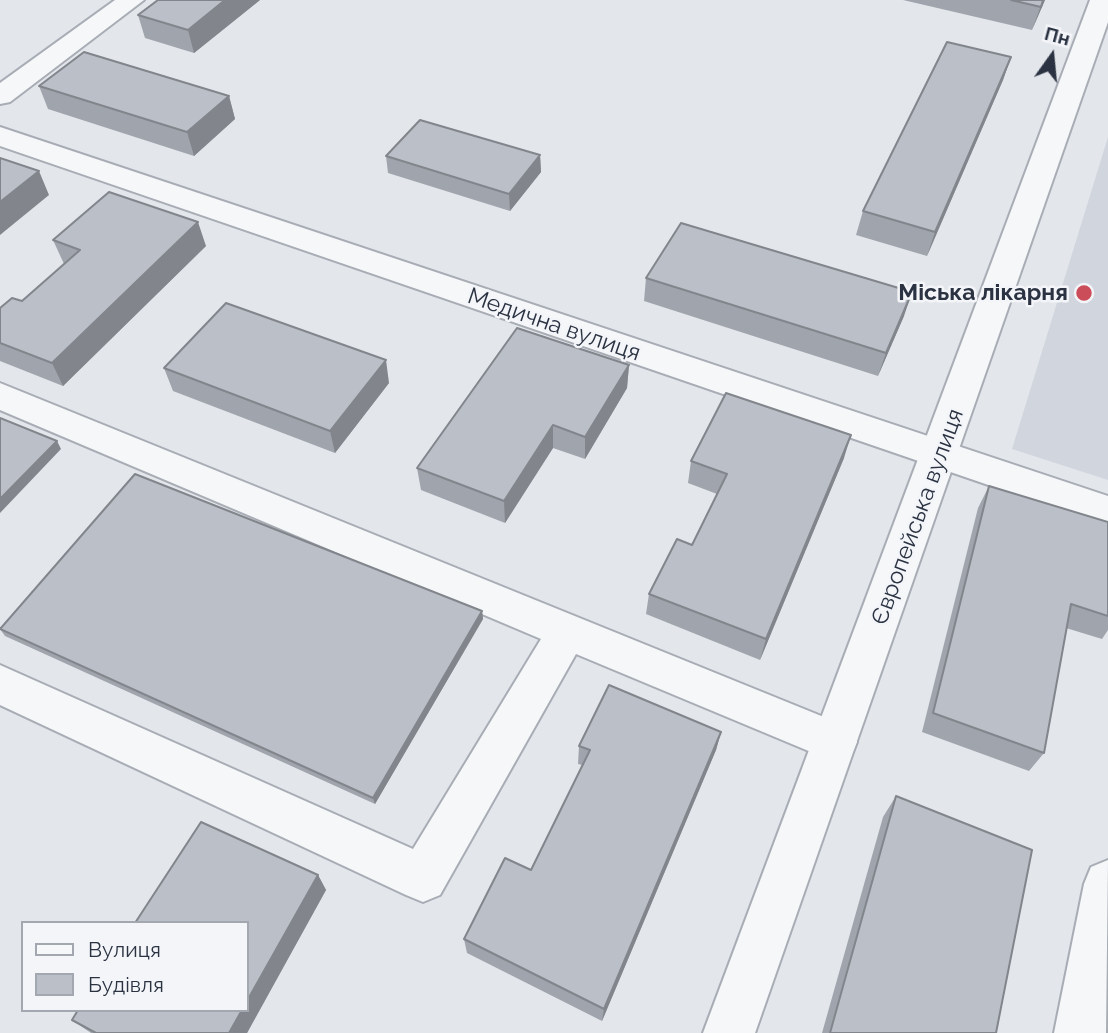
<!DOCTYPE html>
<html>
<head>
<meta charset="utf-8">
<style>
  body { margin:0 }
  #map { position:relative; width:1108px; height:1033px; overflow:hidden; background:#e3e6eb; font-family:Raleway,sans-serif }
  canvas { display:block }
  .legend { position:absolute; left:21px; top:921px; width:228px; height:91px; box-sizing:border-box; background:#f3f5f8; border:2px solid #a3a7b0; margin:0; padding:9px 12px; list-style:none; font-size:21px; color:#2b3343 }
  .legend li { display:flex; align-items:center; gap:14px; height:35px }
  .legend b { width:35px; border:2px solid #a3a7b0 }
  .north { position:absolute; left:1017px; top:21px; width:70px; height:70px; -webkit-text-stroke:5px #f3f5f8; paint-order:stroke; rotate:15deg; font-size:19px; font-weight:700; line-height:28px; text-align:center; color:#2b3343 }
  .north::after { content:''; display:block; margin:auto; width:24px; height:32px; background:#2b3343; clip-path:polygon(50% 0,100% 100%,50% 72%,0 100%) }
</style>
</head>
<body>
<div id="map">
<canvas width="1108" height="1033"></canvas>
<ul class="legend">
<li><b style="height:9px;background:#f6f7f9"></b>Вулиця</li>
<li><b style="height:19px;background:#babfc8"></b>Будівля</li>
</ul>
<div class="north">Пн</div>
</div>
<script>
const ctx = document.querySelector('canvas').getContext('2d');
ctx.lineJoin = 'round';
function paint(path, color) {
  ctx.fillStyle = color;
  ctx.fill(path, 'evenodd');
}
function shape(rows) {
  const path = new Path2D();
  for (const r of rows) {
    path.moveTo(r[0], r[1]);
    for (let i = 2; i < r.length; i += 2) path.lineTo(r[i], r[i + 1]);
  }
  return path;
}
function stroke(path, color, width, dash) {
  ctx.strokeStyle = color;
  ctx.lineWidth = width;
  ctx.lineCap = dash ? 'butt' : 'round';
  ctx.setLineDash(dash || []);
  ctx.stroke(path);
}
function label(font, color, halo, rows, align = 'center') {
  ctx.font = font + ' Raleway,sans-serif';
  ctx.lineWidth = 5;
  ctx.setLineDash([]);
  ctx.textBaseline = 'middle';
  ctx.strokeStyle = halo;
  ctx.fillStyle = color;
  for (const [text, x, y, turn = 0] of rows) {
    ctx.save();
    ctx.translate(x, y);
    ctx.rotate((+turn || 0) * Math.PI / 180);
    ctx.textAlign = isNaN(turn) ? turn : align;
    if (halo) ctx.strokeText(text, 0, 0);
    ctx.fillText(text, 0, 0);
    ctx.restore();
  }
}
const built = shape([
  [1108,137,1108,480,1012,449]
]);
const minor = shape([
  [115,0,144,0,10,102,0,104,0,83,115,0],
  [0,127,1108,496,1108,526,0,146,0,127],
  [0,383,851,728,857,742,851,756,835,762,576,654,440,895,423,902,406,895,0,705,0,665,413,849,541,639,0,410,0,383],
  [1108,860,1106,1033,1054,1033,1084,884,1091,867,1108,860]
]);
const tertiary = shape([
  [1090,0,1108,0,1108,22,755,1033,703,1033,1090,0]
]);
const wall = shape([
  [158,0,260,0,194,53,145,38,138,15],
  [903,0,1045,0,1032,30],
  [1011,57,1003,80,927,256,856,235,863,211],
  [39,86,229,96,235,119,194,156,48,109],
  [540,155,541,172,510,211,388,173,386,156],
  [53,240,206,246,63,386,0,361,0,308,22,301,64,264],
  [646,278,904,316,878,376,644,301],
  [629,365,627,388,585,459,553,448,505,523,421,490,417,468],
  [164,368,389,383,335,453,173,391],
  [844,458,760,660,646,614,649,594,692,545,717,494,688,483,691,461],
  [989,486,1108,522,1108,630,1102,639,1066,628,1044,753,1029,771,922,732,978,508],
  [482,611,483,619,375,804,5,636,0,629,0,627],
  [721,732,716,750,602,1021,467,953,464,939,531,870,582,765,578,764,579,746],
  [896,796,996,1033,822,1033,883,817],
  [318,875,326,890,247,1033,91,1033,72,1020]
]);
const shadedWall = shape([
  [225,0,260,0,194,53,188,30],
  [1043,0,1045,0,1032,30],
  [1011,57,1003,80,927,256,935,232],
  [229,96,235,119,194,156,187,132],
  [540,155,541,172,510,211,509,194],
  [39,171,49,195,0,235,0,202],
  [198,222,206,246,63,386,52,363],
  [912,292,904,316,878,376,886,353],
  [386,360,389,383,335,453,330,431],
  [629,365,627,388,585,459,585,437],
  [553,425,553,448,505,523,504,501],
  [851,435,844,458,760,660,766,639],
  [57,441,61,449,0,513,0,499],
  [482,611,483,619,375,804,373,798],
  [721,732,716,750,602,1021,604,1009],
  [318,875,326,890,247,1033,229,1033,242,1010,247,1010,247,1001]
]);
const building = shape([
  [158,0,225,0,188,30,138,15,158,0],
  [1011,0,1043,0,1041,7,1011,0],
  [947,42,1011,57,935,232,863,211,947,42],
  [84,52,229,96,187,132,39,86,84,52],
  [420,120,540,155,509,194,386,156,420,120],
  [0,158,39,171,0,202,0,158],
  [109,192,198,222,52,363,0,343,0,308,12,298,22,301,80,250,53,240,109,192],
  [681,223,912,292,886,353,646,278,681,223],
  [226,303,386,360,330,431,164,368,226,303],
  [517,328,629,365,585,437,553,425,504,501,417,468,517,328],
  [726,393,851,435,766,639,649,594,677,539,692,545,727,474,691,461,726,393],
  [0,418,57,441,0,499,0,418],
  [135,474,482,611,373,798,0,629,135,474],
  [989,486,1108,522,1108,616,1071,604,1044,753,933,713,989,486],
  [609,685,721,732,604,1009,464,939,505,858,531,870,590,750,579,746,609,685],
  [896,796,1032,850,996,1033,830,1033,896,796],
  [201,822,318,875,247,1001,247,923,135,923,201,822],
  [78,1010,242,1010,229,1033,96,1033,72,1020,78,1010]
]);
const markers = [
  [1084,293,9,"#cb4d59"]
];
const poiNames = [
  ["Мiська лiкарня",1068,293]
];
const streetNames = [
  ["Медична вулиця",554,325,19],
  ["Європейська вулиця",918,517,-70]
];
paint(built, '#d1d5dd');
stroke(minor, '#a8adb5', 4);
stroke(tertiary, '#a8adb5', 4);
paint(minor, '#f6f7f9');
paint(tertiary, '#f6f7f9');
paint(wall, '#a0a4ac');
paint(shadedWall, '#82868c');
paint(building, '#babfc8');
stroke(building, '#82868c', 2);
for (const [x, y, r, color] of markers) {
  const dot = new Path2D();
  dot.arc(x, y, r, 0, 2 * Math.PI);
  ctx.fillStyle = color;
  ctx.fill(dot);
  stroke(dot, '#f3f5f8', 2.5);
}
label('bold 23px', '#2b3343', '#f3f5f8', poiNames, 'right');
label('23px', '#2b3343', '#f3f5f8', streetNames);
</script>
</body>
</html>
